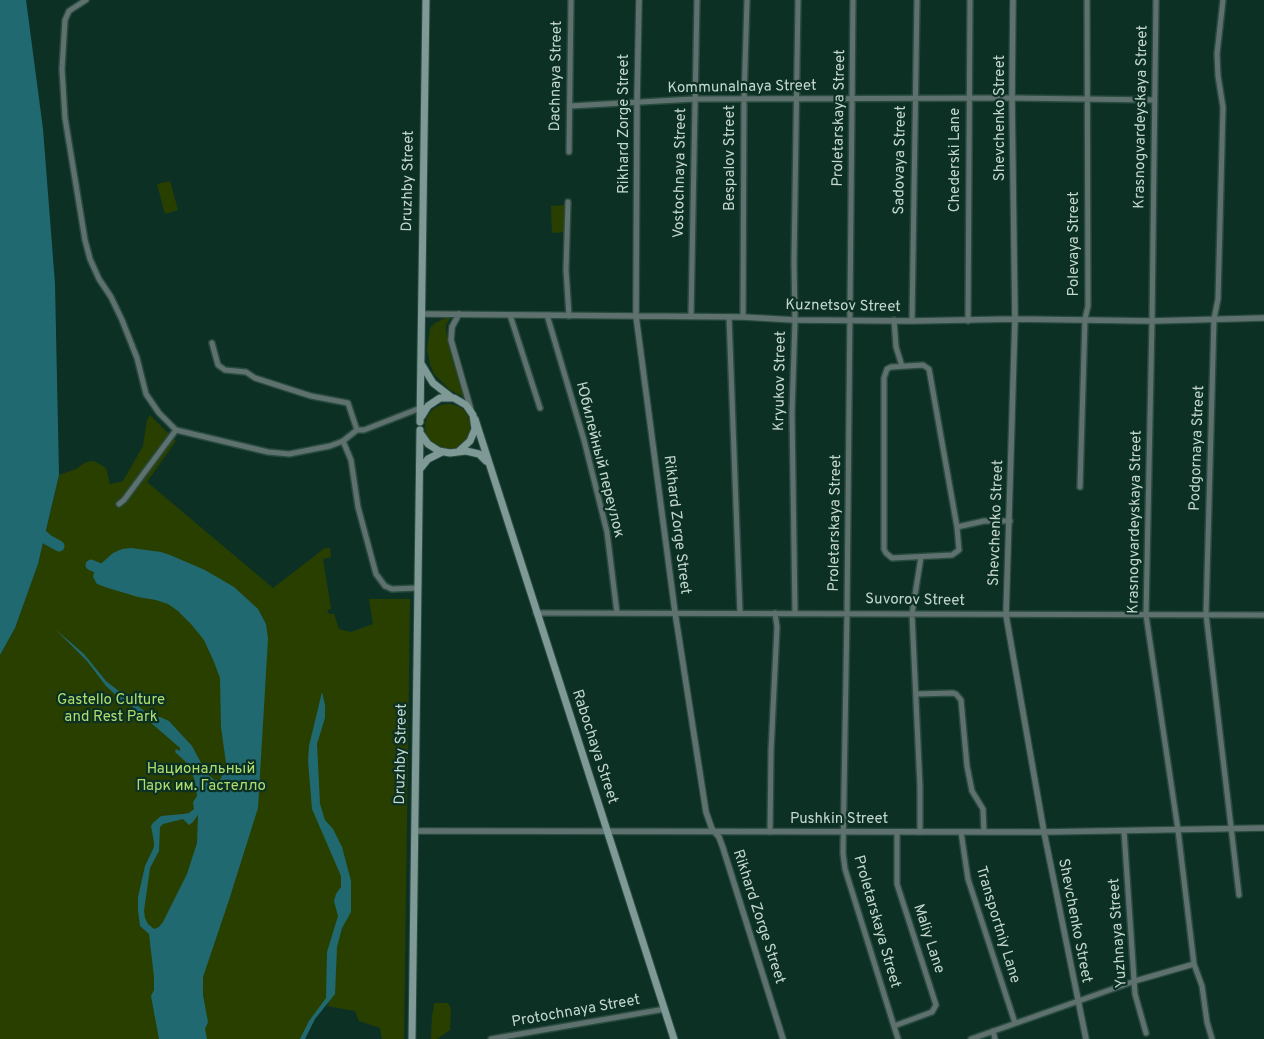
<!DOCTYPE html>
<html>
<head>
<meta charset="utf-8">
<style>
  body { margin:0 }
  canvas { display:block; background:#0c3024 }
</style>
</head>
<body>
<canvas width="1264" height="1039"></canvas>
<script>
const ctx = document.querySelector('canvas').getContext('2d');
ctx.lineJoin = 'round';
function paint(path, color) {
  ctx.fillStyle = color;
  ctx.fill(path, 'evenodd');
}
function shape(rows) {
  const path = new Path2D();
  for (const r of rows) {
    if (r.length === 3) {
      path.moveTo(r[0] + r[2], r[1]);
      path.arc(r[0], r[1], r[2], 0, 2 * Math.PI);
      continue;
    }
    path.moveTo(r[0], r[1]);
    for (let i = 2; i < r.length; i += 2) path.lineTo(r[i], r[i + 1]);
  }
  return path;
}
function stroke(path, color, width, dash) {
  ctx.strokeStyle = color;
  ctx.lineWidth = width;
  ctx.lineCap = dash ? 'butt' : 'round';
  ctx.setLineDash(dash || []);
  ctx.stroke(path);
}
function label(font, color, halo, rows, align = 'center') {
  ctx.font = font + ' Overpass,sans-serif';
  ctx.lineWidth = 4.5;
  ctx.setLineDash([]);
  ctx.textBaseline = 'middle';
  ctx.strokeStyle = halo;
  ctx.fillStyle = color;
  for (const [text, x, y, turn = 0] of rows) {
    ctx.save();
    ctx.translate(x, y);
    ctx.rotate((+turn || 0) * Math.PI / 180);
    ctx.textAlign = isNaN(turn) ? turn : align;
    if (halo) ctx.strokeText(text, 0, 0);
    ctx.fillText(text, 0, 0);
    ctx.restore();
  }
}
const green = shape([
  [170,181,178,210,165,214,157,184],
  [565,205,566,232,552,233,551,206],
  [452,315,446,325,446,332,464,397,450,390,434,374,430,364,427,350,430,328,435,323],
  [448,427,23],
  [150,415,176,441,147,482,273,588,325,548,330,548,331,557,323,559,331,609,327,610,329,614,334,614,339,629,351,632,373,624,369,599,410,599,404,1039,382,1039,380,1028,359,1021,355,1011,327,1006,329,1003,326,1002,300,1039,0,1039,0,655,15,628,38,564,59,475,76,469,86,462,94,461,106,468,110,484,123,481,143,446,147,420],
  [434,1003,448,1003,451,1009,450,1030,437,1039,431,1039,432,1014,433,1013]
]);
const water = shape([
  [0,0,26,0,43,129,55,284,59,475,38,564,15,628,0,655],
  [131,548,161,552,170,555,205,570,234,587,258,609,266,624,268,639,258,808,229,900,203,977,203,995,208,1022,205,1029,207,1039,159,1039,151,996,154,990,154,977,149,934,140,926,138,910,138,897,145,866,154,847,154,842,151,826,153,823,161,816,183,814,189,813,194,809,193,802,197,796,195,781,188,764,175,752,176,749,180,751,180,748,127,702,121,700,106,686,87,661,55,629,84,654,106,681,147,713,155,718,160,717,169,721,192,746,207,774,215,780,219,781,221,778,226,763,221,727,220,678,214,662,204,640,191,624,178,611,168,604,156,600,138,597,108,588,97,584,93,577,95,569,113,553,122,549],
  [198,815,197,843,187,874,163,922,159,927,154,929,148,924,145,918,144,911,150,868,159,851,160,827,163,824,183,819,189,825,193,822],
  [322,692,325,705,325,718,317,744,320,804,325,820,333,829,342,847,351,881,351,912,342,928,337,947,335,994,315,1019,305,1039,300,1039,309,1021,326,998,327,952,338,916,334,901,336,894,341,887,341,876,312,809,308,761,309,746]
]);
const river = shape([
  [35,529,48,540,59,546],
  [91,565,110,573]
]);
const minor = shape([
  [86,0,69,11,65,20,62,69,65,118,85,240,90,259,99,279,111,297,122,320,137,358,146,394,159,413,176,430,268,452,289,454,330,446,343,441,357,430],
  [853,0,847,613,843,853,845,869,898,1039],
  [1156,0,1152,321,1146,615,1178,830,1194,964,1202,986,1207,1022,1212,1039],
  [1223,0,1217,54,1218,76,1223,107,1218,299,1214,319,1206,614,1239,895],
  [570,106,694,99,1012,98,1154,100],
  [569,152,571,0],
  [568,202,566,270,569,316],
  [510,315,540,408],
  [547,315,584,440,607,532,617,613],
  [691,316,697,0],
  [729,317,740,613],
  [743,317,744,100,747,0],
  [894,320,896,347,902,366],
  [912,321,917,0],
  [968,321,970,0],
  [212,343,218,365,225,370,246,372,255,378,311,396,348,403,357,430],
  [357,430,364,430,423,407],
  [343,441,351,460,358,507,376,574,385,586,392,589,418,588],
  [1080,487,1085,319,1088,306,1087,0],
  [119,504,124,500,176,430],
  [957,527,959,550,952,555,892,558,886,553,884,549,884,378,887,369,891,367,923,365,929,369,957,527,984,521,1010,521],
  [536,613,1264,615],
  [795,613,792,413,795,320,794,262,798,0],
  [916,694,953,693,956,694,961,700,967,766,972,791,983,809,984,832],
  [1124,831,1135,994,1146,1033],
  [770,832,771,751,777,627,775,613],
  [920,832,920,787,912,614,921,557],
  [961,832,968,879,1015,1023],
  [894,1026,932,1012,936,1005,897,884,897,832],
  [993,1031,995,1039],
  [491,1039,665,1009],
  [971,1039,1135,981,1194,964]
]);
const tertiary = shape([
  [639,0,637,102,636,316,675,612,706,812,712,829,719,837,723,848,783,1039],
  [1013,0,1012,98,1015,319,1006,615,1044,832,1086,1039],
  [422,314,743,317,795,320,912,321,1015,319,1152,321,1264,318],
  [459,314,452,327,451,340,471,410],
  [415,831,1044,832,1264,828]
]);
const secondary = shape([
  [422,365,433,383,451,397],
  [422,416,428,406,440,398,454,398,466,405,473,415,475,429,470,441,459,451],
  [475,419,674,1039],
  [420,422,426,0],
  [421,434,428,444,439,451,450,453,466,451,479,454,486,461],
  [420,469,428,459,442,452],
  [412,1039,420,430]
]);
const streetNames = [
  ["Dachnaya Street",557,76,-89],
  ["Kommunalnaya Street",742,88,-1],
  ["Krasnogvardeyskaya Street",1142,117,-89],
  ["Proletarskaya Street",840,118,-89],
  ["Shevchenko Street",1001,118,-90],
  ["Rikhard Zorge Street",625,124,-90],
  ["Bespalov Street",731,158,-90],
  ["Sadovaya Street",901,160,-89],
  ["Chederski Lane",956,160,-90],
  ["Vostochnaya Street",681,173,-89],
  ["Druzhby Street",409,181,-89],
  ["Polevaya Street",1075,244,-90],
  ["Kuznetsov Street",843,307,1],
  ["Kryukov Street",781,381,-89],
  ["Podgornaya Street",1198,448,-88],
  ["Юбилейный переулок",599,460,76],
  ["Krasnogvardeyskaya Street",1136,522,-89],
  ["Proletarskaya Street",836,523,-89],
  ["Shevchenko Street",997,523,-88],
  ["Rikhard Zorge Street",676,525,83],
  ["Suvorov Street",915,601,1],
  ["Rabochaya Street",594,747,72],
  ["Druzhby Street",402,754,-89],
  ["Pushkin Street",839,820],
  ["Rikhard Zorge Street",758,917,72],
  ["Shevchenko Street",1074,921,79],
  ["Proletarskaya Street",876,922,74],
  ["Transportniy Lane",997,925,73],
  ["Yuzhnaya Street",1119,933,-94],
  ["Maliy Lane",928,939,72],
  ["Protochnaya Street",576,1012,-10]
];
const parkNames = [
  ["Gastello Culture",111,701],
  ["and Rest Park",111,718],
  ["Национальный",201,770],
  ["Парк им. Гастелло",201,787]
];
paint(green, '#293f00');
paint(water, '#206971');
stroke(river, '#206971', 11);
stroke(minor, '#294b3f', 8);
stroke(tertiary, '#294b3f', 8);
stroke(secondary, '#294b3f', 9);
stroke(minor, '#5f716e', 5);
stroke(tertiary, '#5f716e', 5.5);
stroke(secondary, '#7e9996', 7);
label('15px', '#c4d7ce', '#0c3024', streetNames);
label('15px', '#afde6f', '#0c3024', parkNames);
</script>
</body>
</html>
